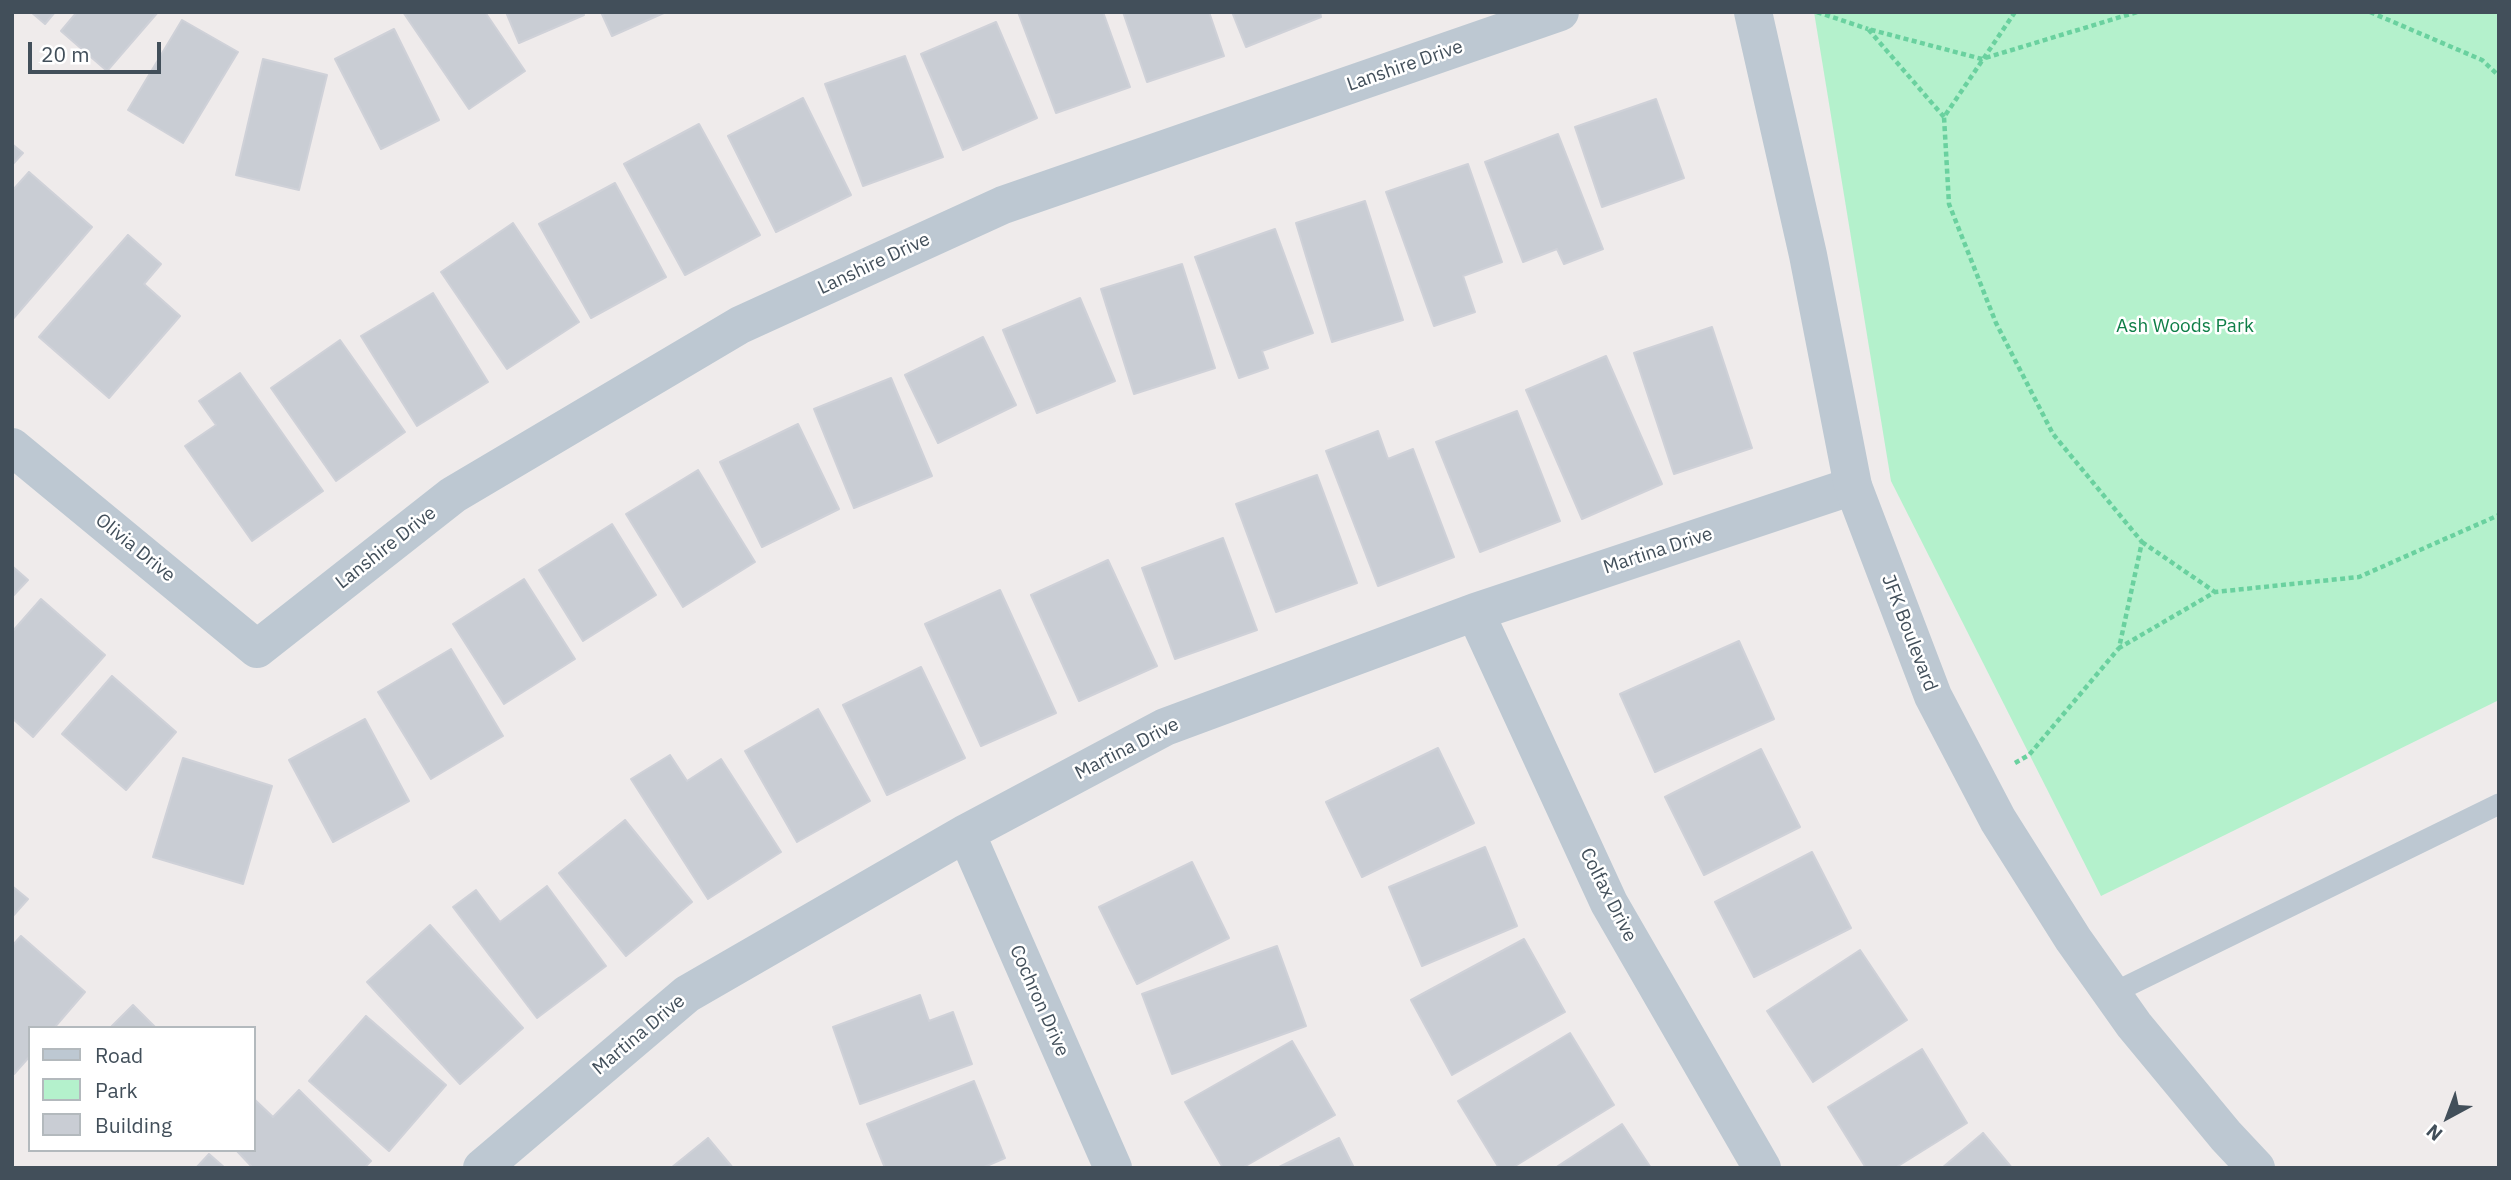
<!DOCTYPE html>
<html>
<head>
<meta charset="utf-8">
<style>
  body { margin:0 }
  #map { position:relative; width:2511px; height:1180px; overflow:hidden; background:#efebeb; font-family:"IBM Plex Sans",sans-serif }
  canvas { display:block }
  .frame { position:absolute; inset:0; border:14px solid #424f5a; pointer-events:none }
  .legend { position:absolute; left:28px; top:1026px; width:228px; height:126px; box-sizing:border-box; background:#fff; border:2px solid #b3b9bd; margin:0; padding:9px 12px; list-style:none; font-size:21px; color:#424f5a }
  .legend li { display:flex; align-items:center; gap:14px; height:35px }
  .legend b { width:35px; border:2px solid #b3b9bd }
  .north { position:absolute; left:2413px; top:1082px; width:70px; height:70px; -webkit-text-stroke:5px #fff; paint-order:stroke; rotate:221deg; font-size:19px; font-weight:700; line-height:28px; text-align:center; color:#424f5a }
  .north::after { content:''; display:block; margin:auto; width:24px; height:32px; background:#424f5a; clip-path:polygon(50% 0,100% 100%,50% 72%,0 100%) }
  .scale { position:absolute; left:28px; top:42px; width:133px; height:32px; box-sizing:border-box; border:4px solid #424f5a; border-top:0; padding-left:9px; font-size:21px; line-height:24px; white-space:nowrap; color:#424f5a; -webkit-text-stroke:5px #fff; paint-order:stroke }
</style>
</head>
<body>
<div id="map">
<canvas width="2511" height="1180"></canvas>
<div class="frame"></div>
<ul class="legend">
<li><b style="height:9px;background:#bdc8d2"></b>Road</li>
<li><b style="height:19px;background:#b4f1cc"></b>Park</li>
<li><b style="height:19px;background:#c9cdd4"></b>Building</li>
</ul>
<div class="north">N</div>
<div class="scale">20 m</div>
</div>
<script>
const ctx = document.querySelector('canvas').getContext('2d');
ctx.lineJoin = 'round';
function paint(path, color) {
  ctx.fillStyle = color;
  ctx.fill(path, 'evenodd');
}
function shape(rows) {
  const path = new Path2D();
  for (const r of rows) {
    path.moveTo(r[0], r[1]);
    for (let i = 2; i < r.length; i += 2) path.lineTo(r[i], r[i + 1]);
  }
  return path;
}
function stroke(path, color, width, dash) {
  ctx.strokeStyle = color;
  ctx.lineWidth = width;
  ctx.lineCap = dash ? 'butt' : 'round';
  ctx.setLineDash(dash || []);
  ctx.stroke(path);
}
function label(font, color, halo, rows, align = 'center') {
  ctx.font = font + ' "IBM Plex Sans",sans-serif';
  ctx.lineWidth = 5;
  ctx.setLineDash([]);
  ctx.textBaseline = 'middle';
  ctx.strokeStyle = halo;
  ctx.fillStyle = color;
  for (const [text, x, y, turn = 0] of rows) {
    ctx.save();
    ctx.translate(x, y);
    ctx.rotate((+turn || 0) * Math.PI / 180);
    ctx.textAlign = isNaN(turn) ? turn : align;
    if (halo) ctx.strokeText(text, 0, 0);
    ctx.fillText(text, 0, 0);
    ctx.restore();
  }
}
const green = shape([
  [1814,12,2499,12,2499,700,2101,896,1891,481]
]);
const building = shape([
  [31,12,55,12,45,24,31,12],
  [77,12,158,12,107,71,61,31,77,12],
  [403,12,485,12,525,71,469,109,403,12],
  [506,12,583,12,584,15,519,43,506,12],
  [601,12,666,12,612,36,601,12],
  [1018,12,1103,12,1130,87,1056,113,1018,12],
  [1123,12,1209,12,1224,56,1147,82,1123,12],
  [1232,12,1320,12,1321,17,1246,47,1232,12],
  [182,20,238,52,183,143,128,110,182,20],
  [996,22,1037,118,963,150,921,54,996,22],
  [394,29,439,120,381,149,335,59,394,29],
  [905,56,943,157,863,186,825,84,905,56],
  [263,59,327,75,299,190,236,175,263,59],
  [803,98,851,195,776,232,728,136,803,98],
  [1656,99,1684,178,1602,207,1575,127,1656,99],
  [699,124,760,235,685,275,624,164,699,124],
  [1558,134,1603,249,1564,264,1557,249,1523,262,1485,162,1558,134],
  [12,144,23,153,12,165,12,144],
  [1468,164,1502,262,1463,276,1475,312,1434,326,1386,192,1468,164],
  [29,172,92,227,12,320,12,191,29,172],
  [615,183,666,277,591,318,539,224,615,183],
  [1365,201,1403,320,1332,342,1296,223,1365,201],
  [513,223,579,322,507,369,441,272,513,223],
  [1275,229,1313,333,1262,351,1268,368,1239,378,1195,257,1275,229],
  [128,235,161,264,144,284,180,316,109,398,39,337,128,235],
  [1182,264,1215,368,1134,394,1101,289,1182,264],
  [433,293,488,382,417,426,361,336,433,293],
  [1080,298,1115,381,1037,413,1003,330,1080,298],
  [1712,327,1752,448,1674,474,1634,353,1712,327],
  [983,337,1016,405,938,443,905,375,983,337],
  [340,340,405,432,336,481,271,388,340,340],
  [1606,356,1662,484,1582,519,1526,390,1606,356],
  [240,373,323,491,252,541,185,446,216,425,199,401,240,373],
  [891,378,932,476,854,508,814,409,891,378],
  [1517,411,1560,521,1480,552,1436,442,1517,411],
  [798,424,839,509,762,547,720,462,798,424],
  [1378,431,1388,459,1413,449,1454,557,1378,586,1326,451,1378,431],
  [698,470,755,562,683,607,626,514,698,470],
  [1317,475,1357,583,1276,612,1236,504,1317,475],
  [612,524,656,595,583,641,539,570,612,524],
  [1223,538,1257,630,1175,659,1142,568,1223,538],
  [1108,560,1157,666,1079,701,1031,595,1108,560],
  [12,566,28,580,12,597,12,566],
  [524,579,575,659,504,704,453,624,524,579],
  [1000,590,1056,713,981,746,925,624,1000,590],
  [41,599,105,655,33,737,12,718,12,632,41,599],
  [1739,641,1774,719,1655,772,1620,694,1739,641],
  [451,649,503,736,431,779,378,692,451,649],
  [921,667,965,758,887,795,843,705,921,667],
  [112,676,176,732,126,790,62,734,112,676],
  [818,709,870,801,797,842,745,751,818,709],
  [365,719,409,801,333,842,289,760,365,719],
  [1438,748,1474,823,1362,877,1326,802,1438,748],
  [1761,749,1800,827,1704,875,1665,797,1761,749],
  [670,755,687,781,721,759,781,852,708,899,631,779,670,755],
  [183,758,272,786,243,884,153,857,183,758],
  [625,820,692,902,626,956,559,873,625,820],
  [1485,847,1517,926,1422,966,1389,887,1485,847],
  [1812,852,1851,928,1754,977,1715,902,1812,852],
  [1192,862,1229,938,1137,984,1099,907,1192,862],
  [12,886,28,899,12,917,12,886],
  [547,886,606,966,537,1018,453,907,476,890,500,922,547,886],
  [430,925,523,1028,460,1084,367,982,430,925],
  [21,936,85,992,54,1028,30,1028,30,1056,14,1074,12,1072,12,946,21,936],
  [1524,939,1565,1012,1452,1075,1411,1000,1524,939],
  [1277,946,1306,1026,1172,1074,1142,994,1277,946],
  [1860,950,1907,1020,1813,1082,1767,1011,1860,950],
  [920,995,929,1021,953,1012,972,1064,860,1104,833,1027,920,995],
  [133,1005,156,1028,110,1028,133,1005],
  [366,1016,446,1085,389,1151,309,1081,366,1016],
  [1570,1033,1614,1105,1512,1168,1499,1168,1458,1101,1570,1033],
  [1292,1041,1335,1115,1242,1168,1223,1168,1185,1102,1292,1041],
  [1922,1049,1967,1123,1895,1168,1866,1168,1828,1107,1922,1049],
  [974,1081,1005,1158,982,1168,885,1168,867,1124,974,1081],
  [299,1090,371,1161,364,1168,253,1168,236,1150,254,1150,254,1099,273,1117,299,1090],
  [1622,1124,1651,1168,1555,1168,1622,1124],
  [1983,1133,2012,1168,1942,1168,1983,1133],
  [708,1138,733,1168,671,1168,708,1138],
  [1339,1138,1354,1168,1277,1168,1339,1138],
  [209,1154,225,1168,196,1168,209,1154]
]);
const path = shape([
  [1817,12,1868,29],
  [2015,12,1944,117,1949,204,1996,323,2053,434,2142,542,2119,648,2215,592,2359,577,2499,515],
  [2370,12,2482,60,2499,76],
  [1944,117,1868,29,1982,59,2137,12],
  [2142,542,2215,592],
  [2015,763,2029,755,2119,648]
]);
const service = shape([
  [2111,994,2499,804]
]);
const minor = shape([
  [12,447,257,649,453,495,740,325,1003,205,1560,12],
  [1475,612,1609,903,1762,1168],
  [966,833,1113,1168],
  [482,1168,687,994,966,833,1165,727,1475,612,1853,486]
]);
const tertiary = shape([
  [1753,12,1808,255,1853,486,1933,696,1998,820,2073,939,2134,1025,2226,1136,2256,1168]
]);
const streetNames = [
  ["Lanshire Drive",1405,66,-19],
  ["Lanshire Drive",874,264,-25],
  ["Olivia Drive",135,548,39],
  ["Lanshire Drive",386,548,-38],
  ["Martina Drive",1658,551,-18],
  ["JFK Boulevard",1909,633,69],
  ["Martina Drive",1127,749,-27],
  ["Colfax Drive",1608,895,63],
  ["Cochron Drive",1039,1001,66],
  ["Martina Drive",639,1035,-40]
];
const parkNames = [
  ["Ash Woods Park",2185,327]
];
paint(green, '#b4f1cc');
paint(building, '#c9cdd4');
stroke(building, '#cfd1d8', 2);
stroke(path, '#6ad19f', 4.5, [5, 3.5]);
stroke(service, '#bdc8d2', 21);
stroke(minor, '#bdc8d2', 38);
stroke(tertiary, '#bdc8d2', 38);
label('19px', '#424f5a', '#fff', streetNames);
label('19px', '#0f7f48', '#fff', parkNames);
</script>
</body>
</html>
